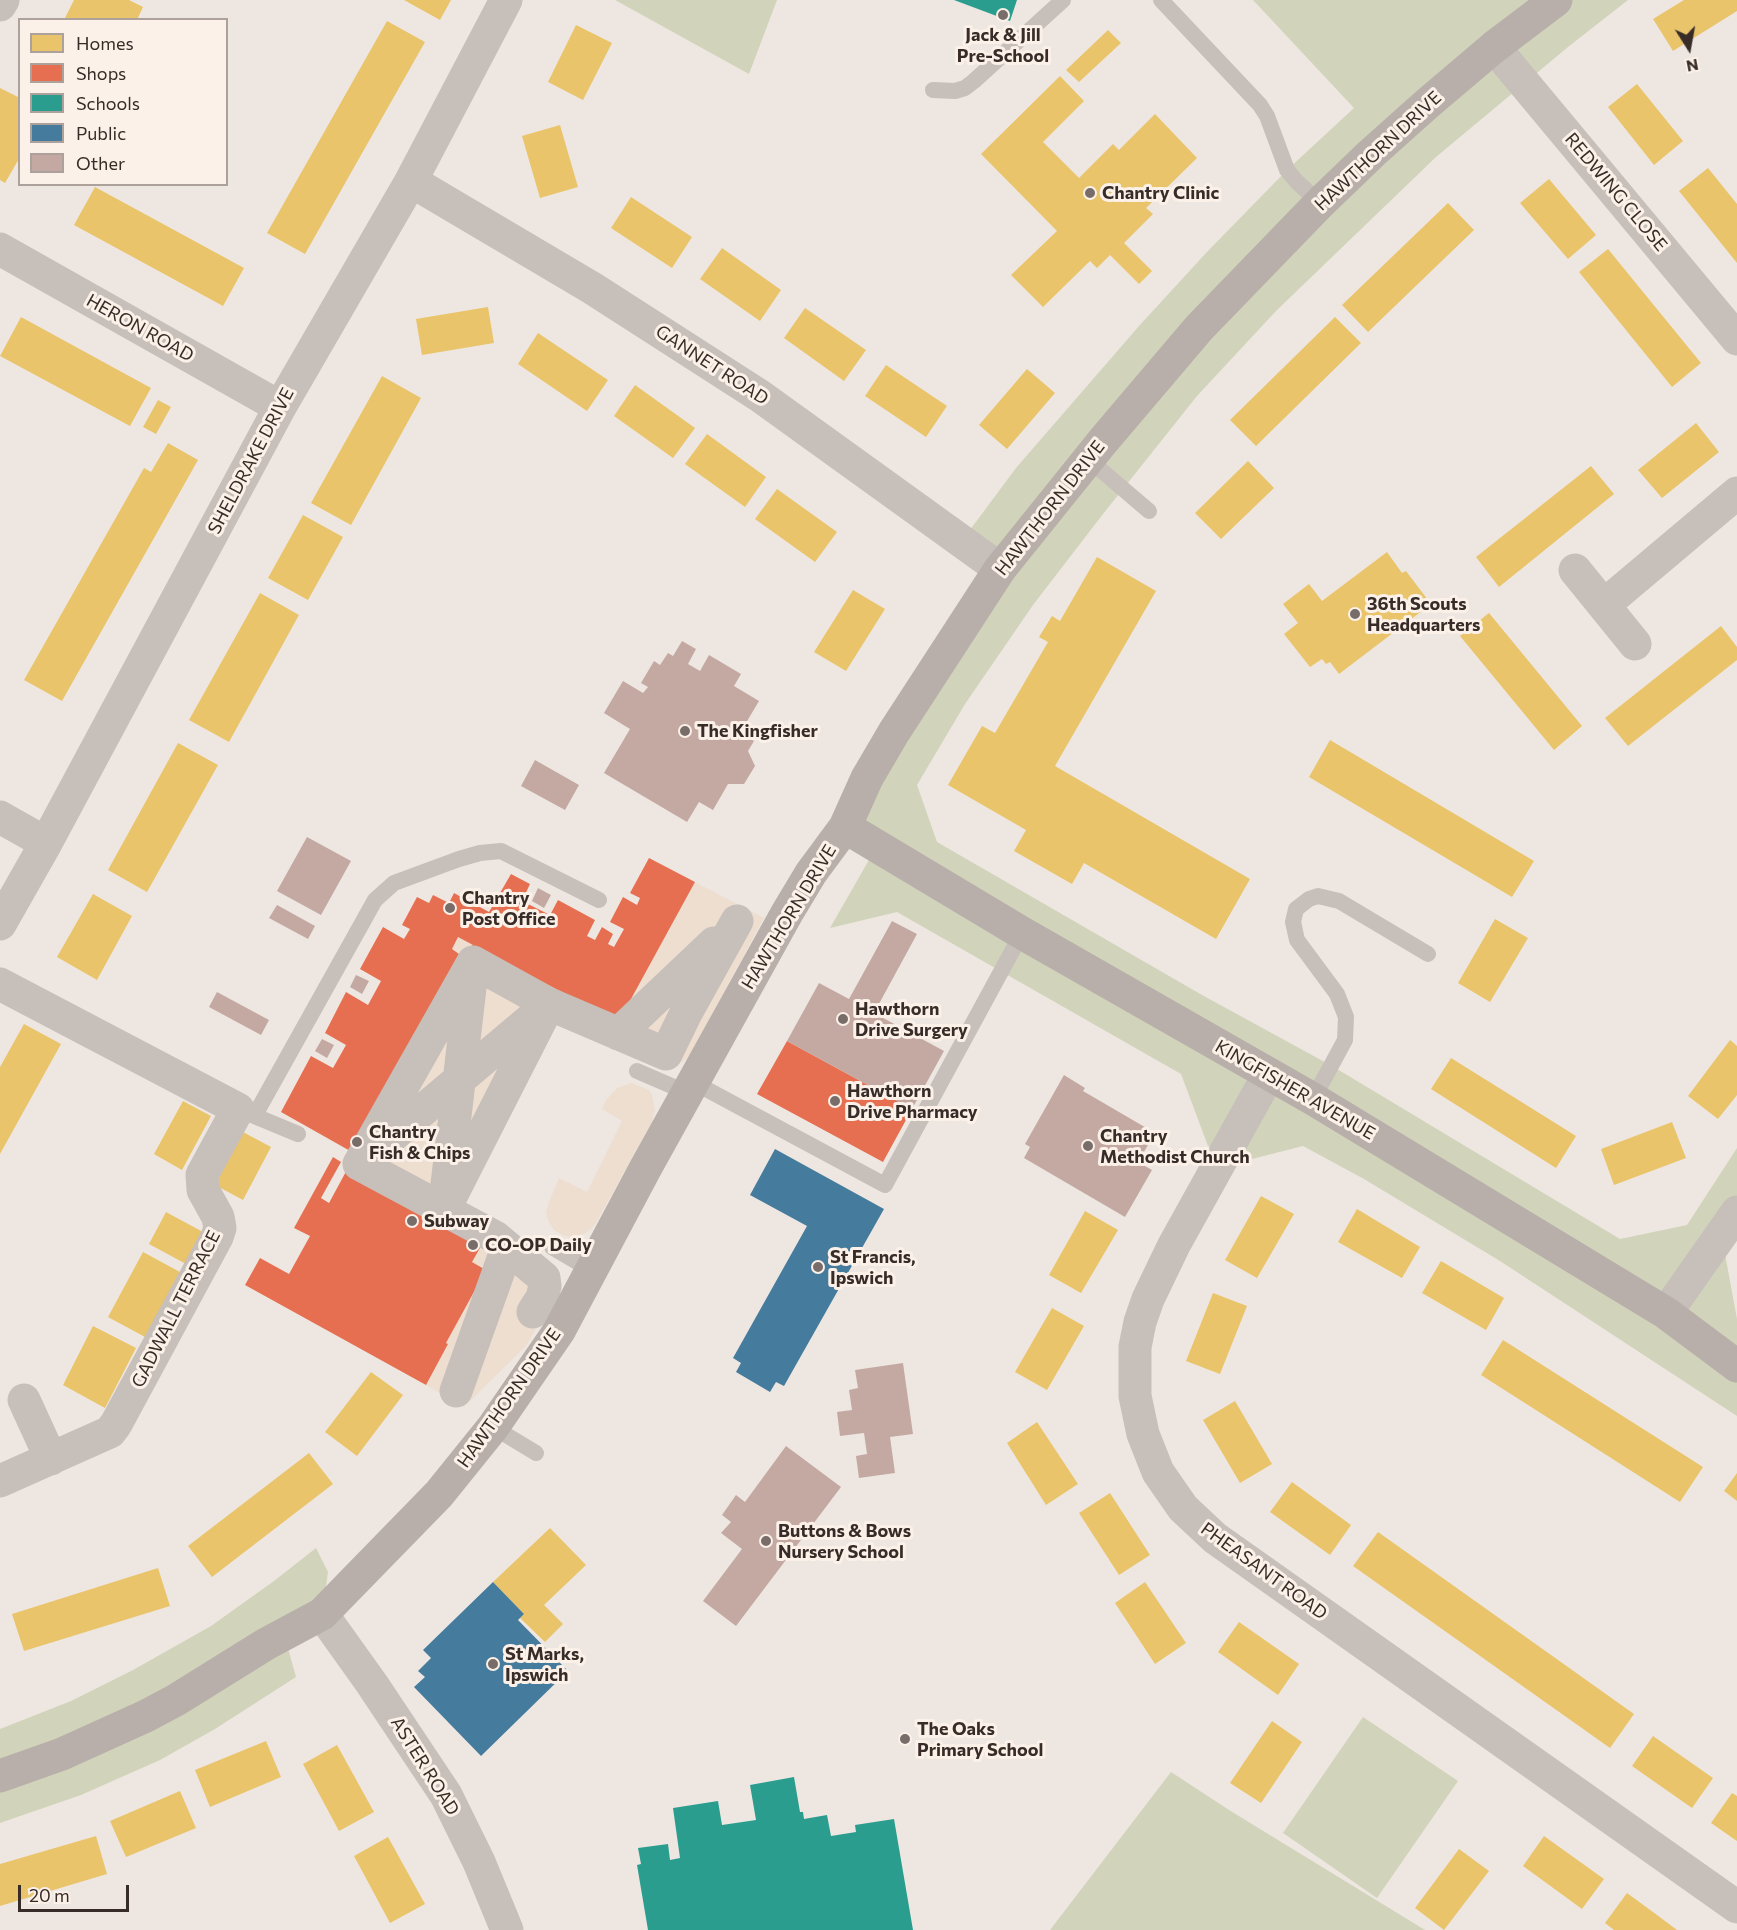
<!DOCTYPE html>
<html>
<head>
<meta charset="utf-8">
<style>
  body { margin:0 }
  #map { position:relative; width:1737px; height:1930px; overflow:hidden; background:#eee7e1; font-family:Commissioner,sans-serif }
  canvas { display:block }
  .legend { position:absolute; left:18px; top:18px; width:210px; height:168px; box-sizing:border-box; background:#fbf1e8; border:2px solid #ada29b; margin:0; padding:8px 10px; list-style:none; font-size:18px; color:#382c28 }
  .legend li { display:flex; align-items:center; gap:12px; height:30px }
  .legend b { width:30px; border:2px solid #ada29b }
  .north { position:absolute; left:1659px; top:18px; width:60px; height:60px; -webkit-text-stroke:4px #fbf1e8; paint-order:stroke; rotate:169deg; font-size:16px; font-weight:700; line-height:24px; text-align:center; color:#382c28 }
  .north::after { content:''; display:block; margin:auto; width:21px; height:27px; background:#382c28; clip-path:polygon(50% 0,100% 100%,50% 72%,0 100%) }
  .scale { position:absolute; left:18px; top:1885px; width:111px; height:27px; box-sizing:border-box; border:3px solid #382c28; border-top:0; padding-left:8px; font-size:18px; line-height:21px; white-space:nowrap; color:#382c28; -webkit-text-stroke:4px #fbf1e8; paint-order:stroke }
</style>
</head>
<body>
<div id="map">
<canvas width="1737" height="1930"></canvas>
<ul class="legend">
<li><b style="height:16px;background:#e9c46a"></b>Homes</li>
<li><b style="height:16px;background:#e76f51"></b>Shops</li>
<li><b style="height:16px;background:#2a9d8f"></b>Schools</li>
<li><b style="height:16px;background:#457b9d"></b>Public</li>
<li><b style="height:16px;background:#c3a9a2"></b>Other</li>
</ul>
<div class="north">N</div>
<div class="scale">20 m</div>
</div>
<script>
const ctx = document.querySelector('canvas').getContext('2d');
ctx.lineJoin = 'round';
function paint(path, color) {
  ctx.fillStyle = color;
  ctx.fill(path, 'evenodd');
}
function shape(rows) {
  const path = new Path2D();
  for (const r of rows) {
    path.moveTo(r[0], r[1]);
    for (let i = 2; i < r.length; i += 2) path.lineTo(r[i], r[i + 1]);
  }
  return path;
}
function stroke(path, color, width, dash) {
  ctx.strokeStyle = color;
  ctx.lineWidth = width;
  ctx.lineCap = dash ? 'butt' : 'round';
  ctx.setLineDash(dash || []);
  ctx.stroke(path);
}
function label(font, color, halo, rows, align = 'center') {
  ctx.font = font + ' Commissioner,sans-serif';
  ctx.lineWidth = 6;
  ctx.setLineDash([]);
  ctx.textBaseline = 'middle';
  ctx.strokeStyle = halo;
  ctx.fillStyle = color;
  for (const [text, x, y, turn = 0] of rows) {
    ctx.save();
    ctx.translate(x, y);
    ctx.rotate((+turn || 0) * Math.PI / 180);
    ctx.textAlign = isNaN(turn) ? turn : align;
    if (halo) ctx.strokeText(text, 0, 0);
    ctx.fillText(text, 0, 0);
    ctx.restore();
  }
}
const green = shape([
  [615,0,777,0,749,74],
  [1253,0,1628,0,1568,47,1436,157,1276,311,1197,396,1103,514,1033,605,965,704,917,785,937,842,1202,995,1332,1066,1620,1239,1687,1225,1737,1148,1737,1212,1725,1254,1737,1319,1737,1416,1500,1261,1364,1179,1303,1146,1244,1161,1208,1146,1181,1074,897,912,830,928,877,846,845,827,1000,569,961,542,1016,468,1139,326,1206,253,1287,170,1354,108],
  [316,1548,328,1572,322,1614,284,1634,296,1677,215,1729,160,1760,81,1795,0,1823,0,1729,71,1701,133,1670,211,1626,274,1581],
  [1363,1717,1458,1781,1377,1898,1283,1833],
  [1171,1772,1229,1810,1425,1930,1050,1930]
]);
const plaza = shape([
  [695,882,764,918,690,1055,684,1061,676,1065,555,1022,461,1204,557,1293,526,1346,464,1407,426,1385,448,1344,446,1343,486,1269,472,1262,484,1241,341,1162,459,954,452,949,458,937,473,945,472,946,619,1021],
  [632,1083,649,1090,652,1095,655,1110,652,1122,596,1223,591,1229,584,1234,575,1237,564,1236,554,1230,548,1220,546,1213,549,1202,559,1178,587,1192,622,1121,602,1109,606,1100,617,1088]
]);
const homes = shape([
  [74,0,129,0,143,7,137,20,123,20,119,18,118,20,64,20],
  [404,0,451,0,440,20],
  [1684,0,1737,0,1737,11,1673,51,1653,19],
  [387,21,425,42,305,254,267,233],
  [576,25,612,43,583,100,548,82],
  [1108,30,1121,43,1079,82,1066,70],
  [1060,76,1084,101,1043,142,1079,178,1113,144,1119,150,1155,114,1197,158,1146,208,1153,214,1124,243,1152,271,1139,284,1110,255,1097,268,1090,261,1043,307,1011,275,1057,231,981,154],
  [1637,84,1683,141,1654,165,1608,107],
  [0,88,20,98,20,157,5,183,0,180],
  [560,125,578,187,540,198,522,136],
  [1708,168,1737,204,1737,263,1679,191],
  [1549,179,1596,235,1568,259,1520,203],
  [95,187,244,268,223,306,74,225],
  [631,197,692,237,672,268,611,228],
  [1448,203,1474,230,1368,332,1342,305],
  [722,248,781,290,760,321,700,279],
  [1608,249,1701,363,1672,387,1579,272],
  [488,307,494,343,422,355,416,319],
  [805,308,866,350,844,381,784,338],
  [21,317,151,388,130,426,0,356],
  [1335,317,1361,343,1256,446,1230,420],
  [538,333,608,380,587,411,518,364],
  [886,365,947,406,926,437,865,396],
  [1027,369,1055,393,1007,449,979,425],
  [382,376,421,398,351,525,311,503],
  [635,385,695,428,673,458,614,416],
  [158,400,171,407,156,434,143,427],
  [1696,423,1719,452,1662,498,1638,470],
  [707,434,766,477,745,507,685,464],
  [168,443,198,460,62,701,24,680,144,468,151,472],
  [1248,461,1274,488,1221,539,1195,513],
  [1591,466,1614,494,1499,587,1476,557],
  [777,489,837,532,815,562,755,519],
  [303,515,343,537,308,600,268,578],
  [1387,552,1402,573,1406,571,1431,604,1339,674,1330,662,1326,664,1322,659,1310,667,1284,634,1298,623,1283,604,1309,584,1322,601],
  [1097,557,1156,591,1055,766,1250,879,1216,939,1084,863,1072,884,1014,851,1026,830,948,785,982,726,995,733,1048,642,1039,637,1052,616,1060,621],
  [853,590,885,609,846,671,814,652],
  [260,593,299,615,229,742,189,720],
  [1489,613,1582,726,1554,750,1460,636],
  [1721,626,1737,647,1737,660,1628,746,1605,718],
  [1330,740,1534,861,1512,897,1309,777],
  [178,743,218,765,147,892,108,870],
  [93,894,132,916,97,980,57,957],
  [1495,919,1528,938,1490,1002,1458,983],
  [24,1024,61,1044,0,1154,0,1067],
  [1730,1040,1737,1046,1737,1095,1718,1119,1688,1096],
  [1451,1058,1576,1136,1556,1168,1431,1089],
  [183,1101,211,1116,182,1170,154,1154],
  [1672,1122,1686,1158,1614,1185,1601,1149],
  [243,1132,271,1147,243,1200,215,1185],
  [1261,1196,1294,1214,1257,1278,1225,1260],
  [1357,1209,1420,1247,1402,1278,1338,1242],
  [1085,1211,1118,1230,1081,1293,1049,1275],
  [166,1212,203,1232,186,1264,149,1244],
  [143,1252,180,1272,145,1337,108,1317],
  [1441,1261,1504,1298,1486,1330,1422,1293],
  [1213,1293,1247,1306,1220,1374,1186,1361],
  [1052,1308,1084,1326,1047,1390,1015,1372],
  [93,1326,136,1348,105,1408,63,1385],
  [1503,1340,1703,1467,1680,1502,1481,1375],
  [371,1372,403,1395,357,1456,325,1432],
  [1235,1401,1272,1464,1240,1483,1203,1420],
  [1037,1422,1078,1484,1046,1505,1007,1443],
  [309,1453,333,1484,212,1577,188,1546],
  [1737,1473,1737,1501,1724,1491],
  [1292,1482,1351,1525,1330,1555,1270,1512],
  [1110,1493,1150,1555,1119,1575,1079,1513],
  [550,1528,586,1565,544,1605,563,1624,545,1642,520,1618,524,1614,493,1582],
  [1378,1532,1634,1714,1610,1748,1353,1566],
  [158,1568,170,1606,24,1651,12,1614],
  [1145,1582,1186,1643,1155,1664,1115,1603],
  [1239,1622,1299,1664,1278,1695,1218,1652],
  [1272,1721,1302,1742,1261,1803,1230,1783],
  [1653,1736,1713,1778,1692,1808,1632,1766],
  [266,1741,281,1777,210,1807,195,1770],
  [337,1745,374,1812,339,1831,303,1764],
  [180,1791,196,1828,126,1857,110,1821],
  [1732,1793,1737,1796,1737,1841,1711,1823],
  [96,1836,107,1874,0,1906,0,1864],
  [1544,1836,1604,1879,1582,1909,1523,1866],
  [388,1837,425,1904,390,1923,354,1856],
  [1459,1849,1489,1871,1444,1930,1415,1908],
  [1627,1893,1657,1915,1677,1930,1614,1930,1605,1923]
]);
const shops = shape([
  [649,858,695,882,619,1021,471,946,473,945,458,937,452,949,459,954,352,1152,281,1112,311,1056,333,1068,346,1045,325,1033,346,992,368,1005,381,981,360,969,383,927,404,939,410,929,402,925,417,897,429,903,433,895,449,903,454,893,489,912,511,874,530,884,522,901,550,915,558,900,595,920,587,936,595,940,602,927,613,934,608,944,614,947,624,929,610,922,623,897,637,905,640,898,630,893],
  [787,1041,912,1109,883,1162,757,1094],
  [333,1157,341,1162,321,1198,329,1203,349,1166,484,1241,472,1262,486,1270,446,1343,448,1344,426,1385,245,1285,260,1258,289,1274,310,1236,294,1228]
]);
const schools = shape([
  [954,0,1017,0,1010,21],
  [794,1777,800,1812,803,1812,804,1819,827,1815,831,1836,856,1832,855,1825,894,1819,913,1930,648,1930,637,1865,641,1864,638,1848,668,1844,670,1860,680,1858,673,1808,718,1801,722,1825,756,1820,750,1785]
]);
const public = shape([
  [775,1149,884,1209,784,1386,776,1382,770,1392,736,1372,741,1363,733,1358,807,1226,750,1195],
  [493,1582,524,1614,518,1620,568,1671,481,1756,414,1687,425,1677,418,1671,431,1658,423,1650]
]);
const building = shape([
  [682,641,696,649,688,664,700,671,709,655,741,674,734,686,759,701,740,733,754,741,748,751,755,766,744,784,728,784,713,810,699,802,687,822,604,773,630,729,604,713,623,681,643,693,648,687,641,683,654,661,660,665,668,653,673,656],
  [535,760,579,785,565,810,521,786],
  [307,837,351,861,321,915,277,891],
  [538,888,551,895,544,908,532,901],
  [277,905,315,926,308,939,269,918],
  [892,921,917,934,874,1013,944,1051,912,1109,787,1041,819,983,849,999],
  [356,975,369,981,362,994,350,987],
  [217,992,269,1020,261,1035,209,1007],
  [322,1039,334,1045,327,1058,315,1051],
  [1064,1075,1085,1088,1083,1091,1155,1133,1138,1162,1152,1170,1125,1217,1024,1158,1030,1147,1025,1144],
  [903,1363,913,1434,890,1437,895,1473,859,1478,856,1456,867,1454,864,1433,840,1436,837,1412,852,1410,849,1390,858,1388,855,1370],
  [786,1446,841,1487,736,1626,703,1601,742,1549,721,1533,731,1522,722,1515,736,1495,745,1502]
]);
const lane = shape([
  [1161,0,1260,105,1267,116,1287,170,1297,182,1320,203],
  [933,90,955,91,965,88,974,81,1063,0],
  [1088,459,1149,511],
  [637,1071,688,1093],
  [693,1082,885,1185,1022,933],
  [1313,1099,1345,1040,1346,1017,1337,994,1297,940,1293,922,1296,909,1309,899,1318,896,1339,901,1428,954],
  [245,1112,298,1134],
  [255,1115,375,900,394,883,459,859,480,853,501,851,599,900],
  [552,1247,591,1270],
  [493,1427,536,1453]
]);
const street = shape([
  [0,5,3,0],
  [1494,47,1737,339],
  [411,181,592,288,760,396,1000,569],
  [0,249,280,407],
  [1575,570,1635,644],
  [1604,605,1737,493],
  [0,817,46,843],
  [0,924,46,843,280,407,411,181,506,0],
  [473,962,444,1210,549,1004,666,1054,686,1013,737,921],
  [473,962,549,1004,359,1164,382,1123,473,962],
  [0,984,238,1109,202,1175,203,1190,218,1217,220,1228,217,1237,116,1424,110,1432,0,1481],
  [618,1034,714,943],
  [1269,1074,1174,1245,1148,1299,1140,1322,1135,1347,1135,1396,1143,1434,1158,1472,1183,1508,1215,1538,1737,1907],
  [359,1164,495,1237,544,1278,545,1286,542,1298,533,1312],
  [1666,1313,1737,1212],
  [456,1391,507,1248],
  [24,1400,51,1459],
  [322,1614,372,1684,446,1795,479,1862,507,1930]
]);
const secondary = shape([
  [845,827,1022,933,1313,1099,1666,1313,1737,1366],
  [0,1776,62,1754,146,1716,176,1700,266,1644,322,1614,439,1494,493,1427,559,1331,645,1169,787,913,811,873,845,827,867,778,894,732,1000,569,1103,441,1199,328,1320,203,1372,153,1428,103,1494,47,1556,0]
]);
const markers = [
  [1003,15,6,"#786d69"],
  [1090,193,6,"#786d69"],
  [1355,614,6,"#786d69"],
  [685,731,6,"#786d69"],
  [450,908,6,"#786d69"],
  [843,1019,6,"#786d69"],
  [835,1101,6,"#786d69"],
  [357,1142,6,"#786d69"],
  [1088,1146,6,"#786d69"],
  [412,1221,6,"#786d69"],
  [473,1245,6,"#786d69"],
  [818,1267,6,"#786d69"],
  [766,1541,6,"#786d69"],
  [493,1664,6,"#786d69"],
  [905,1739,6,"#786d69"]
];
const poiNames = [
  ["Jack & Jill",1003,35,"center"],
  ["Pre-School",1003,56,"center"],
  ["Chantry Clinic",1102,193],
  ["36th Scouts",1367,604],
  ["Headquarters",1367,625],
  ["The Kingfisher",697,731],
  ["Chantry",462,898],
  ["Post Office",462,919],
  ["Hawthorn",855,1009],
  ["Drive Surgery",855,1030],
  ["Hawthorn",847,1091],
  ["Drive Pharmacy",847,1112],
  ["Chantry",369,1132],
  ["Fish & Chips",369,1153],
  ["Chantry",1100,1136],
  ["Methodist Church",1100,1157],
  ["Subway",424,1221],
  ["CO-OP Daily",485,1245],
  ["St Francis,",830,1257],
  ["Ipswich",830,1278],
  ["Buttons & Bows",778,1531],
  ["Nursery School",778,1552],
  ["St Marks,",505,1654],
  ["Ipswich",505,1675],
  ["The Oaks",917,1729],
  ["Primary School",917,1750]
];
const streetNames = [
  ["HAWTHORN DRIVE",1378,151,-43],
  ["REDWING CLOSE",1616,192,50],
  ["HERON ROAD",140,328,29],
  ["GANNET ROAD",712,365,33],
  ["SHELDRAKE DRIVE",251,461,-62],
  ["HAWTHORN DRIVE",1050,508,-52],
  ["HAWTHORN DRIVE",789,917,-59],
  ["KINGFISHER AVENUE",1295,1090,30],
  ["GADWALL TERRACE",176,1309,-63],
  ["HAWTHORN DRIVE",509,1398,-55],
  ["PHEASANT ROAD",1264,1571,36],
  ["ASTER ROAD",425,1766,58]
];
paint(green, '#d1d3ba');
paint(plaza, '#edded0');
paint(homes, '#e9c46a');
paint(shops, '#e76f51');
paint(schools, '#2a9d8f');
paint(public, '#457b9d');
paint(building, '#c3a9a2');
stroke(lane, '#c7bfba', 16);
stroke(street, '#c7bfba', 33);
stroke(secondary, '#b8afaa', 33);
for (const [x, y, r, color] of markers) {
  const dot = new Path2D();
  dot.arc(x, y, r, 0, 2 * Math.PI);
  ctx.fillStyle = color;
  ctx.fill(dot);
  stroke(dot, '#fbf1e8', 2);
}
label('bold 18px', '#382c28', '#fbf1e8', poiNames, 'left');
label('18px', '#382c28', '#fbf1e8', streetNames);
</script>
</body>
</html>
